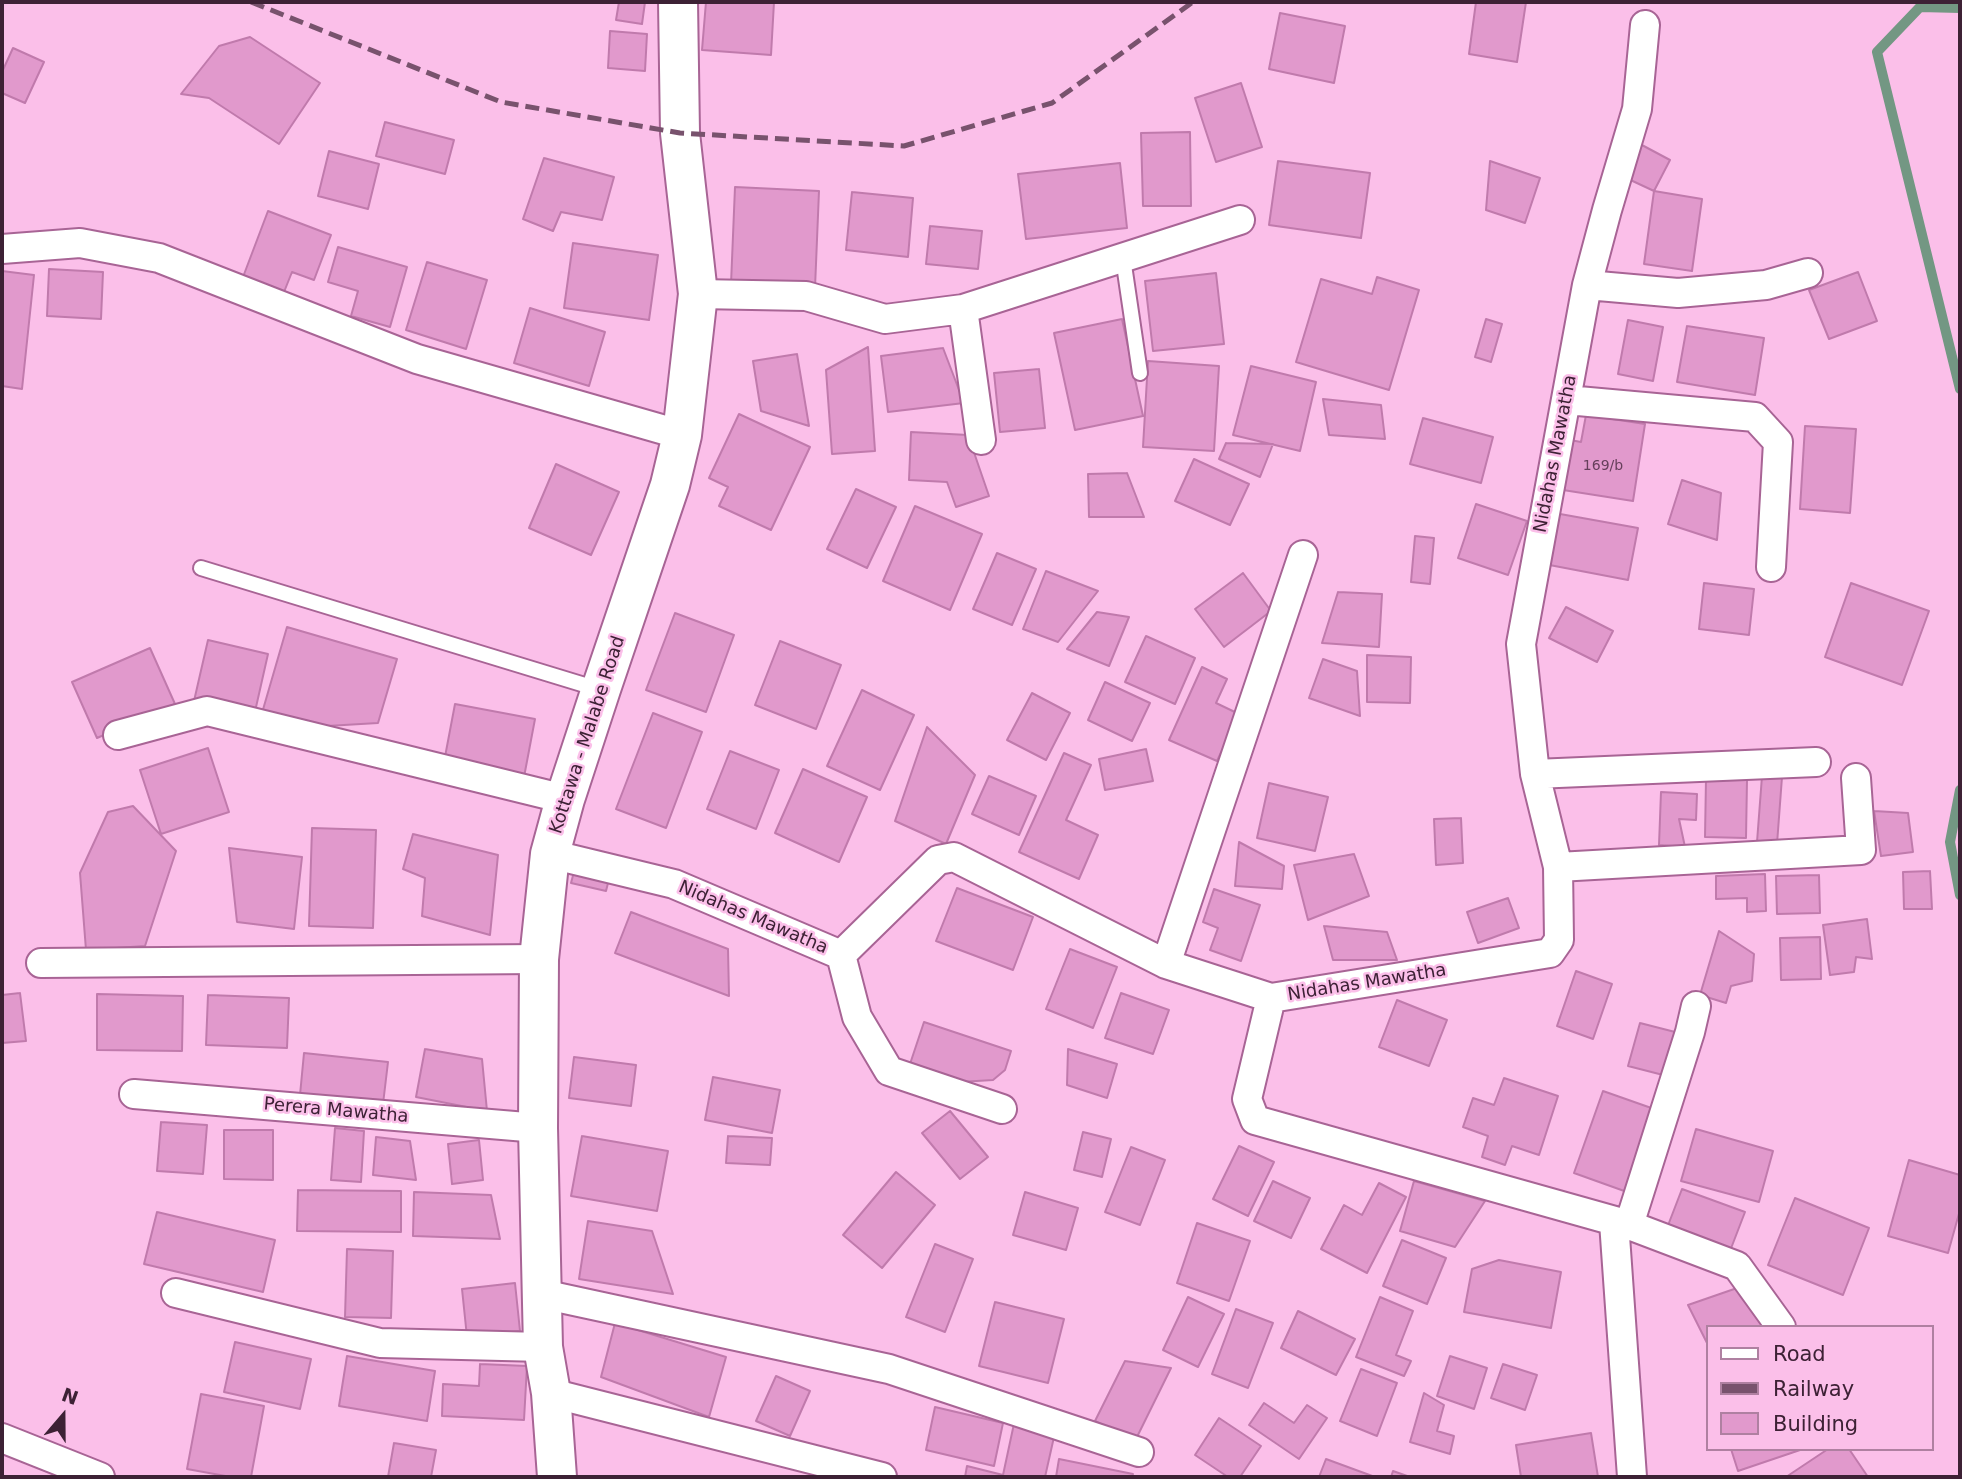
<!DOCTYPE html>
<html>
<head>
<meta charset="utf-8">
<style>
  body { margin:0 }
  #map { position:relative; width:1962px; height:1479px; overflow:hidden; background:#fbbfe9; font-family:"DejaVu Sans",sans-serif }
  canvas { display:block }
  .frame { position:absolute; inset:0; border:4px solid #3d2135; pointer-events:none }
  .legend { position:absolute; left:1706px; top:1325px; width:228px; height:126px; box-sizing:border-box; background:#fbbfe9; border:2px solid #af80a1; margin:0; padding:9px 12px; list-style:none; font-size:21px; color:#3d2135 }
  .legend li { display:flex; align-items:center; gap:14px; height:35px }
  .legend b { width:35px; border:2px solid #af80a1 }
  .north { position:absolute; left:28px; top:1381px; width:70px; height:70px; -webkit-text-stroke:5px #fbbfe9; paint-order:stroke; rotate:20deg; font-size:19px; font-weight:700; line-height:28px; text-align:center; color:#3d2135 }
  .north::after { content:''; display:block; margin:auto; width:24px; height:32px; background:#3d2135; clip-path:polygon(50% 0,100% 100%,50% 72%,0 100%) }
</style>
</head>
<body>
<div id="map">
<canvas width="1962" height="1479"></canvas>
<div class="frame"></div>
<ul class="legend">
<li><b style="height:9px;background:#fff"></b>Road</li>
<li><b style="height:9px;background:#78526d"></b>Railway</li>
<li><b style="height:19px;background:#e199cc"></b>Building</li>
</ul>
<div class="north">N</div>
</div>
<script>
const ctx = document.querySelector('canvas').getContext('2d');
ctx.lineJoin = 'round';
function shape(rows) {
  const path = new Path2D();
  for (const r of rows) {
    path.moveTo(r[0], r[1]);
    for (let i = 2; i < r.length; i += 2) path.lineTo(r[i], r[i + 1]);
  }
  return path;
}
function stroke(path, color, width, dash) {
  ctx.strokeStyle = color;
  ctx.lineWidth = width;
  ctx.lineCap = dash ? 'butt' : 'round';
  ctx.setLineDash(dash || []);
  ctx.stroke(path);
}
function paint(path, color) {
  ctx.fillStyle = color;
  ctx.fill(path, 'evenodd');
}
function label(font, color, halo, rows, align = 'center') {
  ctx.font = font + ' "DejaVu Sans",sans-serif';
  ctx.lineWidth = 5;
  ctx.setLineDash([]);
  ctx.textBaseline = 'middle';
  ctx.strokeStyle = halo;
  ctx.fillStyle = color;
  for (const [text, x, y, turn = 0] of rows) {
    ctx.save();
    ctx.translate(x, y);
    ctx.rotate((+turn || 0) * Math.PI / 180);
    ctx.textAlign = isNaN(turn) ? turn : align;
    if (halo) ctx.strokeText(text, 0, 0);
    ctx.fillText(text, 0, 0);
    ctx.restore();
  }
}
const stream = shape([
  [1960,8,1920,7,1877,52,1960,389],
  [1960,790,1950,842,1960,895]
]);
const building = shape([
  [619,2,645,2,642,24,616,20,619,2],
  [706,2,774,2,771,55,702,50,706,2],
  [1476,2,1526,2,1517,62,1469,54,1476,2],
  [1280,13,1345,26,1334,83,1269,69,1280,13],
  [610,31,647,34,645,71,608,68,610,31],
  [250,37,320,83,279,144,209,98,181,94,219,46,250,37],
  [13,48,44,62,25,103,2,93,2,72,13,48],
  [1241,83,1262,147,1216,162,1195,98,1241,83],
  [385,122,454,140,445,174,376,156,385,122],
  [1190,132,1191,206,1143,206,1141,133,1190,132],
  [1640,144,1670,160,1654,191,1624,177,1640,144],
  [329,151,379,164,368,209,318,196,329,151],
  [544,158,614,177,602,220,561,212,553,231,523,219,544,158],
  [1278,161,1370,173,1361,238,1269,225,1278,161],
  [1490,161,1540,178,1525,223,1486,210,1490,161],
  [1120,163,1127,228,1026,239,1018,174,1120,163],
  [735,187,819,191,815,288,731,284,735,187],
  [1654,191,1702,199,1692,271,1644,264,1654,191],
  [852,192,913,198,908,257,846,250,852,192],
  [268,211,331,235,314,280,292,272,284,292,243,277,268,211],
  [930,226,982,231,978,269,926,264,930,226],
  [573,243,658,255,649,320,564,308,573,243],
  [338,247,407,267,390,327,351,316,358,291,328,282,338,247],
  [427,262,487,280,466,349,406,330,427,262],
  [49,269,103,272,101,319,47,316,49,269],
  [2,271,34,275,22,389,2,386,2,271],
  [1858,272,1877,321,1829,339,1809,290,1858,272],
  [1216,273,1224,344,1153,351,1145,281,1216,273],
  [1377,277,1419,290,1389,390,1296,362,1321,279,1372,294,1377,277],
  [530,308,605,332,589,386,514,363,530,308],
  [1122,319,1143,416,1075,430,1054,333,1122,319],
  [1486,319,1502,324,1491,362,1475,357,1486,319],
  [1628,320,1663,327,1653,381,1618,374,1628,320],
  [1687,326,1764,338,1755,395,1677,382,1687,326],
  [868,347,875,451,832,454,826,370,868,347],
  [943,348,964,403,888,412,881,356,943,348],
  [797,354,809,426,761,411,753,361,797,354],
  [1148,361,1219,366,1214,451,1143,447,1148,361],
  [1251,366,1316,382,1300,451,1233,435,1251,366],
  [1039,369,1045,428,1000,432,994,373,1039,369],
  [1323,399,1381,405,1385,439,1329,435,1323,399],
  [739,414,810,447,771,530,719,506,728,487,709,478,739,414],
  [1586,415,1645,424,1633,501,1563,490,1570,440,1581,442,1586,415],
  [1423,418,1493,437,1481,483,1410,464,1423,418],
  [1805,426,1856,429,1850,513,1800,509,1805,426],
  [911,432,968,435,989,496,956,507,947,482,909,480,911,432],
  [1226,443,1273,444,1260,477,1219,459,1226,443],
  [1194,459,1249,484,1230,525,1175,501,1194,459],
  [556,464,619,492,591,555,529,528,556,464],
  [1127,473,1144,517,1089,517,1088,474,1127,473],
  [1682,480,1721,493,1717,540,1668,524,1682,480],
  [856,489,896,507,867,568,827,549,856,489],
  [1476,504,1527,521,1508,575,1458,558,1476,504],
  [915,506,982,534,950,610,883,581,915,506],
  [1549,512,1638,528,1628,580,1539,563,1549,512],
  [1415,536,1434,538,1430,584,1411,582,1415,536],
  [997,553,1036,569,1012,625,973,609,997,553],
  [1046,571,1098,591,1058,642,1023,629,1046,571],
  [1243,573,1271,611,1224,647,1195,609,1243,573],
  [1704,583,1754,589,1749,635,1699,629,1704,583],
  [1851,583,1929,611,1902,685,1825,657,1851,583],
  [1338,592,1382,594,1379,647,1322,643,1338,592],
  [1566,607,1613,631,1597,662,1549,638,1566,607],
  [1097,612,1129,617,1109,666,1067,649,1097,612],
  [675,613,734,635,706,712,646,690,675,613],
  [287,627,397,659,378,723,310,727,262,713,287,627],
  [1146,636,1195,658,1175,704,1125,682,1146,636],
  [208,640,268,654,254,716,194,701,208,640],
  [780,641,841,665,816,729,755,705,780,641],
  [150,648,175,704,97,738,72,682,150,648],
  [1367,655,1411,657,1410,703,1367,702,1367,655],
  [1323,659,1357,671,1360,716,1309,698,1323,659],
  [1202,667,1227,679,1216,703,1239,714,1217,761,1169,740,1202,667],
  [1105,682,1150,703,1132,741,1088,720,1105,682],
  [862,690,914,715,880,790,827,766,862,690],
  [1032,693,1070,713,1046,760,1007,740,1032,693],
  [455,704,535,719,524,777,444,762,455,704],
  [653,713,702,732,666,828,616,809,653,713],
  [927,727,975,775,946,844,895,821,927,727],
  [208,748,229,812,161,834,140,770,208,748],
  [1146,749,1153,781,1105,790,1099,759,1146,749],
  [730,751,779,770,756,829,707,809,730,751],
  [1064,753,1091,765,1066,820,1098,835,1079,879,1019,852,1064,753],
  [803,769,867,797,839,862,775,833,803,769],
  [989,776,1036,796,1019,835,972,814,989,776],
  [1762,776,1782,777,1777,844,1757,842,1762,776],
  [1706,779,1747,780,1746,838,1705,837,1706,779],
  [1269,783,1328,797,1315,851,1257,838,1269,783],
  [1661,792,1697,794,1696,820,1679,819,1685,847,1659,845,1661,792],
  [133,806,176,851,145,946,86,950,80,873,108,812,133,806],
  [1874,811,1908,813,1913,852,1881,856,1874,811],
  [1461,818,1463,863,1436,865,1434,819,1461,818],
  [312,828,376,830,373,928,309,926,312,828],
  [413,834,498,855,490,935,422,916,425,878,403,869,413,834],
  [1239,842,1284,866,1282,889,1235,886,1239,842],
  [229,848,302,857,294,929,237,922,229,848],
  [1354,854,1369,896,1308,920,1294,865,1354,854],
  [575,868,610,875,606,891,571,883,575,868],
  [1930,871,1932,909,1904,909,1903,872,1930,871],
  [1765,874,1766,911,1747,912,1747,898,1716,899,1716,876,1765,874],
  [1819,875,1820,913,1777,914,1776,876,1819,875],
  [957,888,1033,917,1013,970,936,941,957,888],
  [1214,889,1260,905,1241,961,1210,950,1218,928,1203,922,1214,889],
  [1508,898,1519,928,1478,943,1467,912,1508,898],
  [631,912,728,949,729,996,615,953,631,912],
  [1867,919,1872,959,1856,957,1854,972,1830,975,1823,925,1867,919],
  [1324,926,1387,932,1397,960,1333,960,1324,926],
  [1719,931,1754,954,1752,981,1731,986,1726,1003,1700,995,1719,931],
  [1820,937,1821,979,1781,980,1780,938,1820,937],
  [1070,949,1117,967,1093,1028,1046,1009,1070,949],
  [1576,971,1612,984,1593,1039,1557,1026,1576,971],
  [20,993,26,1041,2,1043,2,995,20,993],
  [1121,993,1169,1010,1153,1054,1105,1038,1121,993],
  [97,994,183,996,182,1051,97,1050,97,994],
  [208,995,289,998,287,1048,206,1045,208,995],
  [1397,1000,1447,1020,1429,1066,1379,1047,1397,1000],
  [924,1022,1011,1051,1005,1070,993,1080,960,1082,910,1064,924,1022],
  [1640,1023,1679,1033,1667,1076,1628,1066,1640,1023],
  [425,1049,482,1059,487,1111,416,1097,425,1049],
  [1068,1049,1117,1064,1107,1098,1067,1085,1068,1049],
  [304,1053,388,1062,383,1104,300,1095,304,1053],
  [574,1057,636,1065,631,1106,569,1098,574,1057],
  [713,1077,780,1090,772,1133,705,1120,713,1077],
  [1504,1078,1558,1096,1539,1155,1512,1146,1505,1165,1482,1157,1488,1136,1463,1127,1473,1098,1494,1105,1504,1078],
  [1603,1091,1657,1110,1627,1192,1574,1173,1603,1091],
  [950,1111,988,1157,960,1179,922,1133,950,1111],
  [161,1122,207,1125,203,1174,157,1171,161,1122],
  [335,1128,364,1131,361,1182,331,1180,335,1128],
  [1696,1129,1773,1151,1759,1202,1681,1181,1696,1129],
  [224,1130,273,1130,273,1180,224,1179,224,1130],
  [1083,1132,1111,1139,1102,1177,1074,1170,1083,1132],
  [582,1136,668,1151,657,1211,571,1196,582,1136],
  [728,1136,772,1138,770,1165,726,1163,728,1136],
  [376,1137,410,1141,416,1180,373,1175,376,1137],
  [479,1140,483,1180,452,1184,448,1144,479,1140],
  [1239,1146,1274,1162,1248,1216,1213,1199,1239,1146],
  [1131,1147,1165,1160,1140,1225,1105,1212,1131,1147],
  [1909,1160,1960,1175,1960,1210,1948,1253,1888,1236,1909,1160],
  [896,1172,935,1205,882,1268,843,1235,896,1172],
  [1273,1181,1310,1198,1291,1238,1254,1221,1273,1181],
  [1414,1181,1485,1201,1455,1247,1400,1231,1414,1181],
  [1379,1183,1406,1197,1367,1273,1321,1249,1344,1205,1362,1215,1379,1183],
  [1682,1189,1745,1212,1730,1251,1667,1228,1682,1189],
  [298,1190,401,1191,401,1232,297,1231,298,1190],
  [414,1192,491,1195,500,1239,413,1236,414,1192],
  [1025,1192,1078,1208,1066,1250,1013,1235,1025,1192],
  [1795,1198,1869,1228,1843,1295,1768,1265,1795,1198],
  [157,1212,275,1240,263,1292,144,1264,157,1212],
  [588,1221,652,1231,673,1294,579,1279,588,1221],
  [1197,1223,1250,1241,1229,1301,1177,1283,1197,1223],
  [1402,1240,1446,1258,1427,1304,1383,1286,1402,1240],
  [935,1244,973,1259,945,1332,906,1317,935,1244],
  [347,1249,393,1251,391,1318,345,1317,347,1249],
  [1499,1260,1561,1272,1551,1328,1464,1312,1472,1269,1499,1260],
  [515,1283,520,1331,467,1337,462,1289,515,1283],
  [1740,1287,1769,1327,1708,1327,1708,1345,1688,1305,1740,1287],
  [1188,1297,1224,1314,1198,1367,1163,1350,1188,1297],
  [1380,1297,1413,1311,1396,1355,1411,1361,1404,1376,1356,1357,1380,1297],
  [995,1302,1064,1319,1048,1383,979,1366,995,1302],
  [1236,1309,1273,1323,1248,1388,1212,1374,1236,1309],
  [1298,1311,1355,1339,1336,1375,1281,1348,1298,1311],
  [615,1323,726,1357,709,1417,601,1377,615,1323],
  [235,1342,311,1359,300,1409,224,1392,235,1342],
  [347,1356,435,1371,427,1421,339,1406,347,1356],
  [1450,1356,1487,1368,1474,1409,1437,1396,1450,1356],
  [1125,1361,1171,1368,1135,1441,1095,1421,1125,1361],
  [480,1364,527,1366,524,1420,442,1416,443,1384,479,1386,480,1364],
  [1503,1364,1537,1375,1525,1410,1491,1398,1503,1364],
  [1361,1369,1397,1383,1377,1436,1340,1421,1361,1369],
  [776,1376,810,1391,790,1436,756,1421,776,1376],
  [1424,1393,1444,1405,1437,1431,1454,1436,1450,1454,1410,1442,1424,1393],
  [201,1394,264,1406,251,1477,231,1477,187,1469,201,1394],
  [1264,1403,1294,1423,1307,1405,1327,1418,1299,1459,1249,1425,1264,1403],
  [935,1407,1003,1423,994,1466,926,1450,935,1407],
  [1219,1418,1261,1446,1240,1477,1228,1477,1195,1455,1219,1418],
  [1015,1419,1056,1428,1045,1477,965,1477,967,1466,1003,1475,1015,1419],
  [1591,1433,1598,1477,1521,1477,1516,1445,1591,1433],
  [394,1443,436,1450,431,1477,388,1477,394,1443],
  [1731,1449,1803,1449,1738,1471,1731,1449],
  [1828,1449,1849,1449,1868,1477,1786,1477,1828,1449],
  [1059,1459,1133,1474,1132,1477,1056,1477,1059,1459],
  [1326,1459,1375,1477,1319,1477,1326,1459],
  [1393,1471,1410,1477,1391,1477,1393,1471]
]);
const lane = shape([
  [1123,258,1140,373],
  [201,568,598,689]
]);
const street = shape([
  [2,249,80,243,159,258,417,359,682,435],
  [1587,285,1678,293,1766,285,1808,273],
  [698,294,806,296,885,319,963,309,1240,220],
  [963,309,981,440],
  [1567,400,1755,417,1778,442,1771,567],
  [118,735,207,711,565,799],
  [1535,774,1816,762],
  [550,854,674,884,841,955],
  [1558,867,1861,850,1856,778],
  [841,955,938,860,954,857,1166,964,1271,998,1550,953,1559,940,1558,867,1535,774,1521,644,1587,285,1607,210,1637,109,1645,25],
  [841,955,857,1017,889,1071,1002,1109],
  [41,963,539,959],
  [1166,964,1303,555],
  [1271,998,1247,1099,1255,1120,1629,1225,1737,1266,1781,1327],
  [134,1094,538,1128],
  [1614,1222,1632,1477],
  [1629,1225,1690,1032,1696,1006],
  [176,1293,380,1343,543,1347],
  [542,1294,889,1369,1139,1452],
  [551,1393,882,1477],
  [2,1438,100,1477]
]);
const secondary = shape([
  [557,1477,551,1393,543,1347,538,1128,539,959,550,854,565,799,601,689,670,485,682,435,698,294,680,133,678,2]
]);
const rail = shape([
  [251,2,501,102,680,133,904,146,1052,103,1193,2]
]);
const numberNames = [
  ["169/b",1603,466]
];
const streetNames = [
  ["Nidahas Mawatha",1556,454,-79],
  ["Kottawa - Malabe Road",588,735,-72],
  ["Nidahas Mawatha",753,918,23],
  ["Nidahas Mawatha",1367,983,-9],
  ["Perera Mawatha",336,1111,5]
];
stroke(stream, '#739783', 10);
paint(building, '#e199cc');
stroke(building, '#c07aac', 2);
stroke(lane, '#a86495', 18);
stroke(street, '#a86495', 32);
stroke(secondary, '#a86495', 42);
stroke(lane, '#fff', 14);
stroke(street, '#fff', 28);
stroke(secondary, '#fff', 38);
stroke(rail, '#78526d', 5, [14, 7]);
label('14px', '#663f5b', null, numberNames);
label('18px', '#3d2135', '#fbbfe9', streetNames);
</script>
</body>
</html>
